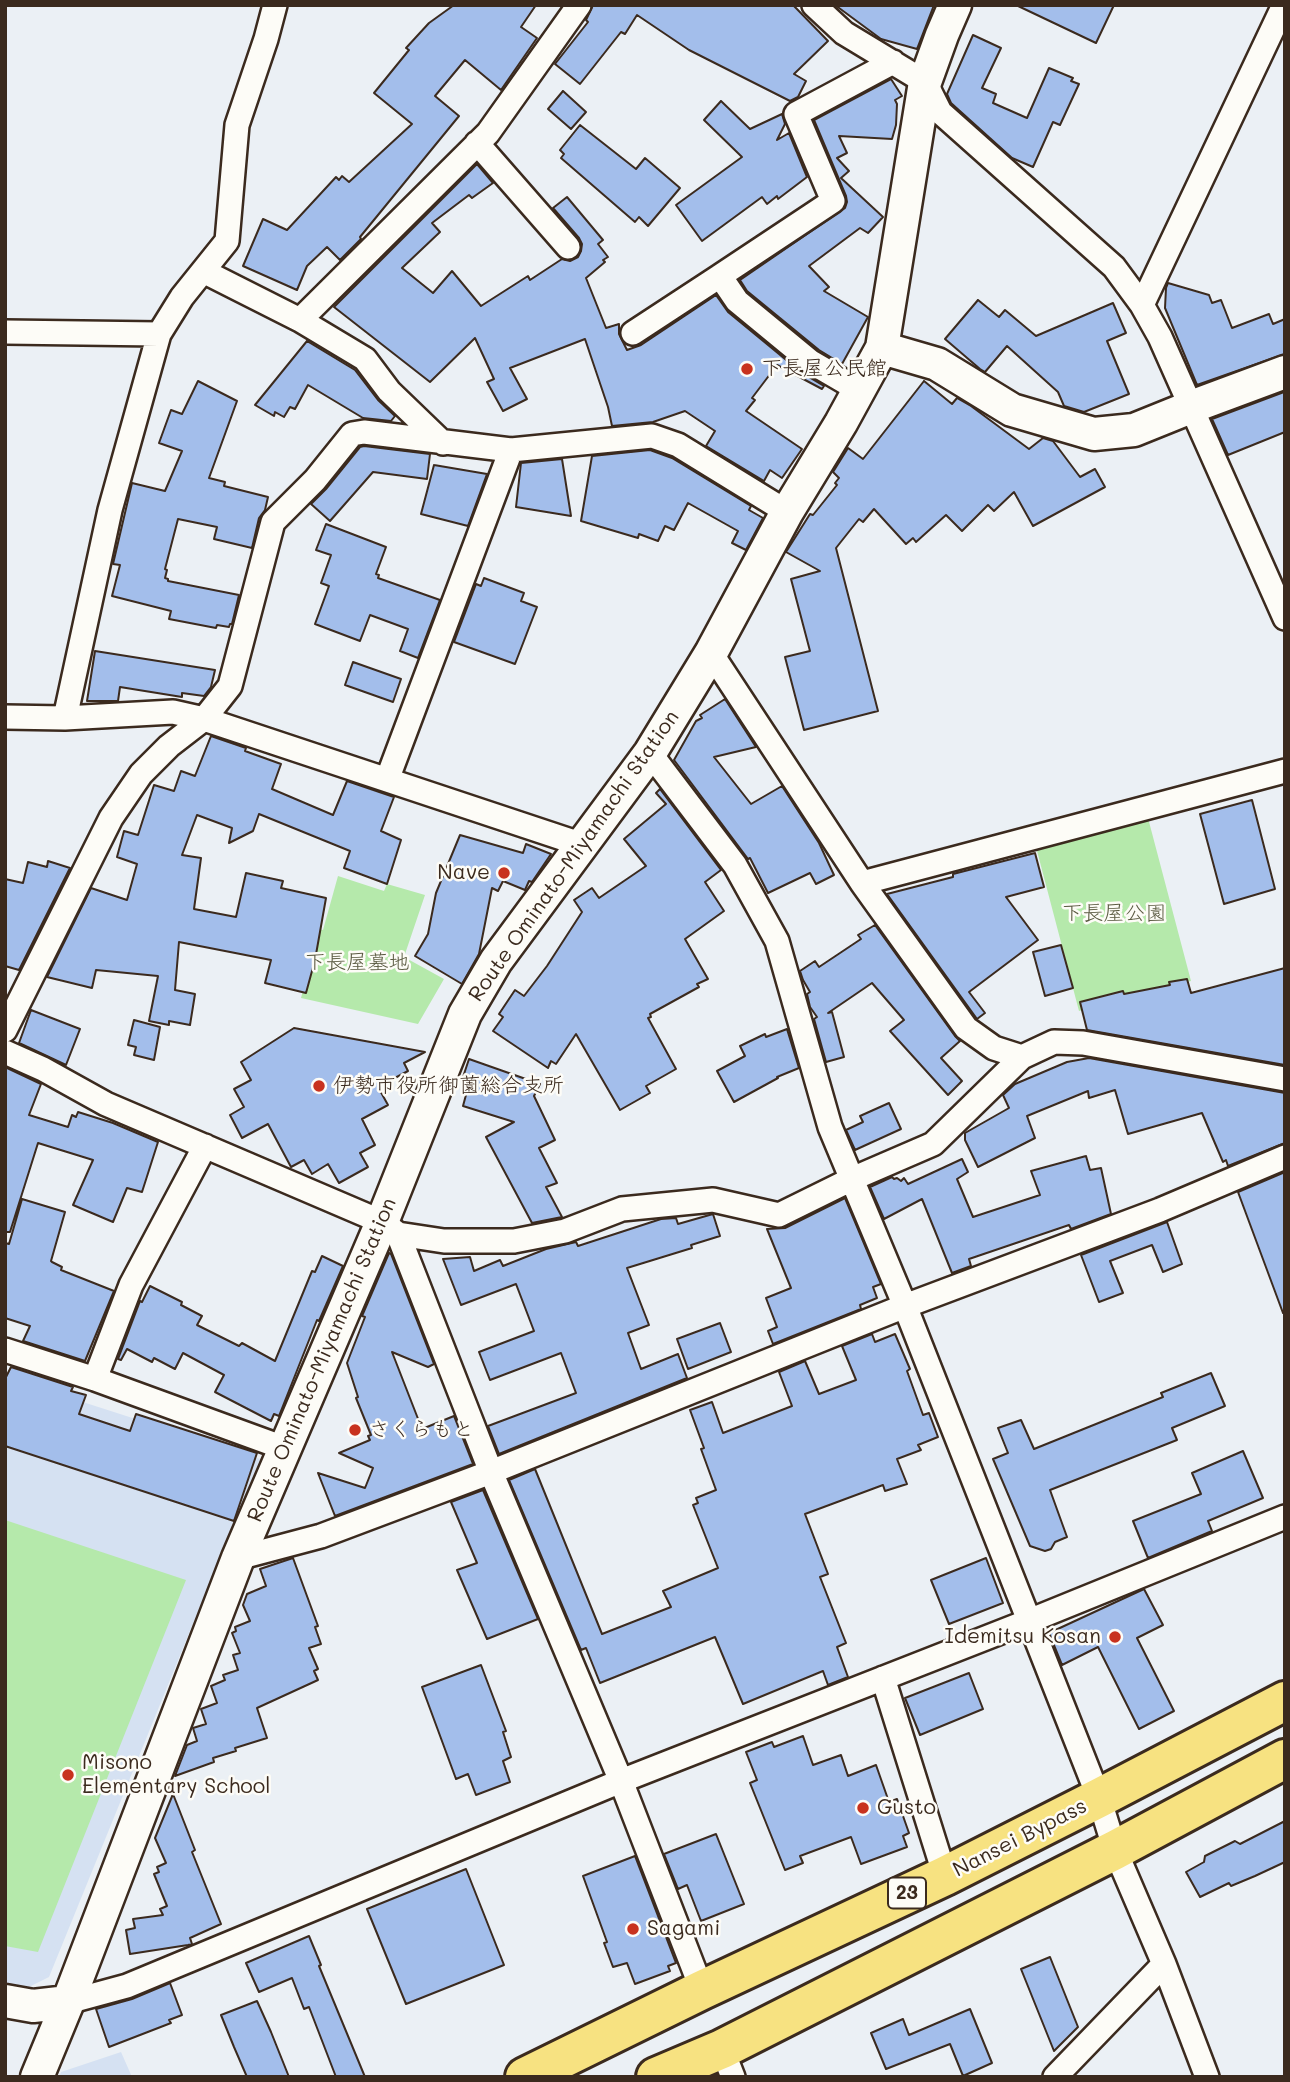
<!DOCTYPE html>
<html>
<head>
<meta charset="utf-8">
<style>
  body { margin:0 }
  #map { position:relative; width:1290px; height:2082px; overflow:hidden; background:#ebf0f5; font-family:Mali,sans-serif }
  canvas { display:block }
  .frame { position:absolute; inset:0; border:7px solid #3b2a1e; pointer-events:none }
</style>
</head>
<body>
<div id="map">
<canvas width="1290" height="2082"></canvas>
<div class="frame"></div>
</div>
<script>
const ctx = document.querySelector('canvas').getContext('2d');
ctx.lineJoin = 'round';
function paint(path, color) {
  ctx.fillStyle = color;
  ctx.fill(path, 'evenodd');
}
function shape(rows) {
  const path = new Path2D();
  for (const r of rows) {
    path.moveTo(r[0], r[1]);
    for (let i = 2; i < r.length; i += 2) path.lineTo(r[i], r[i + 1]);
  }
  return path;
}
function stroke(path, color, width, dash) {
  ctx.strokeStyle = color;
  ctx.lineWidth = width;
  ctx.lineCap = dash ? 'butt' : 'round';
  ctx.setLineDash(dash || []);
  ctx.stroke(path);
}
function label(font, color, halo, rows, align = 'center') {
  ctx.font = font + ' Mali,"Klee One",sans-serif';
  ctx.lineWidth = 5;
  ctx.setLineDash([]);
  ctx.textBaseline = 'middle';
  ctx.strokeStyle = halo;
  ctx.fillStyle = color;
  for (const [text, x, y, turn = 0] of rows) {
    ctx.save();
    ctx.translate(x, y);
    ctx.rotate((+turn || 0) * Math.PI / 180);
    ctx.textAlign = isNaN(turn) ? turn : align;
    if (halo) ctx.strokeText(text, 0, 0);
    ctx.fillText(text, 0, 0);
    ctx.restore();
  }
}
const built = shape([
  [5,1377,260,1459,49,1977,29,1987,5,1983],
  [121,2052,132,2077,59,2077,61,2072]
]);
const green = shape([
  [1148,818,1191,981,1079,1011,1036,847],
  [338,876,384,891,387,884,425,895,404,957,444,979,418,1024,301,998,319,929,323,930],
  [5,1520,186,1580,38,1952,5,1946]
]);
const building = shape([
  [454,5,536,5,521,27,537,38,501,90,465,60,435,96,459,116,360,237,361,239,340,260,327,247,307,266,297,290,243,266,263,219,287,230,336,177,339,180,342,176,349,182,412,124,374,93,409,50,406,48,429,23,454,5],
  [593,5,793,5,828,41,794,74,806,81,798,97,790,101,689,50,637,15,625,34,621,32,580,84,555,64,588,22,586,20,593,5],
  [835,5,934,5,917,49,881,39,835,5],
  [1016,5,1114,5,1096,43,1016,5],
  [973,35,1001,48,982,88,996,94,993,103,1027,118,1049,68,1073,78,1071,81,1079,84,1060,125,1053,122,1033,167,1012,158,951,103,947,94,973,35],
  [891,79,902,96,895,100,897,104,896,125,892,139,839,136,847,153,837,158,849,171,841,178,883,217,868,233,860,228,809,266,829,287,824,291,868,317,842,364,819,350,747,291,740,280,845,208,847,202,846,196,814,120,891,79],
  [563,91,586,112,571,129,548,109,563,91],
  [721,101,750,129,782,114,785,124,777,140,789,133,807,177,778,199,777,196,767,204,762,197,702,241,676,205,742,157,704,120,721,101],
  [580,125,636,169,645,158,680,188,648,226,639,217,635,222,561,158,564,154,560,150,580,125],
  [477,164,493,183,472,198,469,195,432,223,440,232,402,268,433,293,452,271,481,306,528,276,530,280,562,259,570,261,578,257,581,251,582,244,579,238,553,208,567,197,603,240,598,244,608,257,603,260,605,262,586,278,606,328,619,324,619,334,627,350,641,345,716,295,728,312,802,373,824,386,822,389,777,365,752,398,755,400,746,411,802,449,782,478,770,470,764,481,706,446,715,431,685,411,653,422,612,426,608,407,585,339,510,368,527,399,503,411,487,382,494,379,475,338,430,382,334,307,477,164],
  [1168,283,1209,295,1212,303,1221,300,1232,328,1269,314,1273,324,1285,319,1285,354,1197,385,1165,308,1166,288,1168,283],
  [978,300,999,317,1005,310,1036,336,1113,303,1126,333,1107,341,1129,394,1084,412,1064,406,1058,392,1007,346,985,372,980,369,945,339,978,300],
  [307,341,355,370,378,400,395,416,391,421,363,418,308,385,295,409,290,407,284,417,275,412,274,416,255,405,307,341],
  [198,381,237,401,209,478,225,482,224,486,268,497,265,510,259,518,252,548,214,539,217,527,178,519,165,569,167,570,165,578,168,579,168,581,239,595,232,624,230,624,229,627,217,625,216,628,169,619,171,611,112,596,120,565,113,564,132,483,165,491,182,451,159,443,171,410,182,414,198,381],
  [924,381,952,404,957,398,971,406,1029,449,1043,438,1053,441,1080,477,1095,469,1105,487,1033,526,1014,492,994,511,988,505,962,531,946,515,916,542,913,538,906,544,874,509,863,522,859,519,836,548,878,711,804,730,785,657,810,651,791,579,820,571,786,552,810,514,813,515,837,485,835,483,839,478,833,472,848,448,863,459,924,381],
  [1284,392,1285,432,1228,455,1212,419,1284,392],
  [364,446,430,454,427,479,373,472,330,521,311,504,326,489,360,447,364,446],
  [650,450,672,458,751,506,749,510,763,518,746,550,732,543,738,531,688,503,674,530,665,526,658,541,639,534,638,538,581,521,592,456,650,450],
  [562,459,571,516,516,507,521,463,562,459],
  [434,465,487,474,468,526,421,514,434,465],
  [326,524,386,547,376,574,379,575,378,578,440,600,418,658,400,651,408,629,370,615,360,641,315,624,329,586,321,583,331,555,316,550,326,524],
  [484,578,524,593,521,601,537,607,515,664,454,642,476,584,481,586,484,578],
  [95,651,215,670,211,687,204,696,182,693,182,697,120,687,118,701,87,701,95,651],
  [353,662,401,679,393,702,345,685,353,662],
  [725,699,756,747,714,757,751,804,782,786,819,843,834,875,816,884,810,873,768,893,750,858,748,859,674,760,696,721,702,718,700,715,725,699],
  [211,736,246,748,245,751,281,764,272,789,333,815,347,781,394,797,381,831,401,840,387,884,344,868,350,851,259,814,253,831,229,843,232,828,197,815,182,855,201,858,194,909,236,917,246,873,283,881,281,888,326,898,315,960,306,993,265,983,271,960,179,942,175,990,195,994,190,1025,169,1021,169,1025,149,1021,158,976,96,970,92,988,47,977,91,888,127,900,137,864,117,857,124,831,138,835,154,785,174,791,181,771,195,776,211,736],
  [660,789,721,870,705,882,724,911,685,939,708,979,697,984,699,987,650,1014,651,1017,648,1018,676,1069,646,1086,650,1093,620,1110,576,1034,556,1064,551,1061,548,1068,493,1031,503,1017,499,1014,515,990,524,996,547,966,582,912,574,900,592,888,599,898,646,866,624,839,666,804,656,793,660,789],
  [1252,800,1275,889,1224,904,1200,814,1252,800],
  [460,835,523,853,526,844,551,854,532,882,529,881,525,890,503,881,498,891,492,888,479,954,462,984,415,956,428,934,436,893,460,835],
  [1035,853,1044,887,1006,897,1038,940,969,992,985,1013,977,1019,887,894,953,877,953,874,1035,853],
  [48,861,70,868,19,970,5,966,5,879,23,883,28,862,47,867,48,861],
  [875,925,955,1036,960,1041,941,1058,962,1081,948,1095,890,1031,904,1020,872,983,828,1013,832,1012,844,1057,826,1062,814,1019,817,1017,810,1007,807,994,810,992,803,980,800,971,815,961,819,967,861,939,858,935,875,925],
  [1061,945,1073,988,1045,996,1033,952,1061,945],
  [1285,968,1285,1065,1087,1030,1080,1002,1123,991,1124,994,1170,985,1169,982,1187,979,1191,993,1285,968],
  [31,1010,80,1029,66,1065,19,1043,31,1010],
  [134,1020,160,1027,154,1060,134,1055,136,1047,128,1045,134,1020],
  [294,1028,425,1052,404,1063,408,1071,378,1087,388,1105,362,1119,375,1145,360,1153,368,1167,339,1183,328,1164,312,1174,304,1160,291,1167,268,1124,242,1138,230,1115,244,1107,234,1089,251,1080,241,1062,294,1028],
  [787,1029,799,1068,777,1077,778,1078,734,1102,717,1071,745,1056,740,1046,765,1034,766,1037,787,1029],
  [1089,1058,1285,1093,1285,1143,1228,1166,1226,1160,1223,1162,1202,1113,1128,1134,1115,1090,1089,1098,1088,1091,1027,1116,1035,1138,978,1167,965,1140,965,1133,1009,1108,1003,1095,1015,1084,1067,1062,1089,1058],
  [469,1059,540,1084,534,1096,555,1140,539,1148,557,1183,546,1187,562,1217,532,1223,486,1137,514,1122,463,1106,470,1080,463,1077,469,1059],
  [5,1067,41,1084,29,1115,68,1127,72,1115,76,1117,78,1112,113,1123,158,1142,142,1192,127,1188,113,1222,73,1205,93,1160,38,1143,10,1232,5,1232,5,1067],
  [889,1103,901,1129,855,1150,846,1130,863,1122,860,1116,889,1103],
  [1086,1156,1090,1170,1101,1168,1111,1214,1071,1229,1069,1225,969,1259,971,1266,952,1273,922,1199,884,1219,870,1187,892,1177,894,1179,897,1178,901,1181,904,1178,908,1184,962,1159,968,1172,957,1179,973,1217,1040,1195,1031,1171,1086,1156],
  [1285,1172,1285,1312,1283,1313,1238,1192,1285,1172],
  [845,1198,881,1284,873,1287,877,1298,860,1305,861,1309,773,1344,768,1331,777,1327,766,1298,791,1288,767,1229,785,1228,845,1198],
  [22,1199,65,1212,51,1261,52,1262,62,1267,61,1270,114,1291,85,1361,23,1341,30,1326,5,1318,5,1243,9,1244,22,1199],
  [713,1214,720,1236,691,1245,692,1248,627,1268,649,1325,628,1333,641,1369,678,1354,687,1378,499,1454,488,1426,576,1393,561,1353,490,1380,479,1352,534,1331,516,1284,461,1305,443,1259,470,1257,474,1271,500,1260,503,1266,546,1249,576,1242,578,1246,661,1219,676,1218,678,1224,713,1214],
  [1167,1222,1182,1264,1163,1272,1152,1245,1110,1261,1123,1293,1099,1302,1081,1255,1167,1222],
  [389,1253,391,1254,434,1364,428,1367,392,1352,422,1429,454,1416,473,1464,335,1516,318,1473,365,1488,373,1468,339,1453,370,1440,368,1436,371,1435,356,1398,358,1397,347,1363,365,1317,362,1316,389,1253],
  [322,1256,343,1266,319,1321,317,1320,279,1416,274,1414,271,1421,215,1392,224,1375,183,1353,175,1369,154,1358,152,1362,127,1349,121,1360,118,1359,140,1301,142,1302,150,1286,182,1302,181,1305,202,1316,197,1325,239,1346,242,1343,275,1361,312,1271,315,1272,322,1256],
  [720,1323,731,1352,688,1369,677,1339,720,1323],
  [872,1334,875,1342,895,1334,910,1369,907,1371,923,1415,929,1413,938,1437,918,1445,921,1450,897,1459,907,1484,885,1491,883,1485,805,1514,828,1574,820,1577,846,1643,837,1647,848,1677,828,1685,823,1671,743,1704,715,1637,600,1683,586,1648,581,1650,509,1480,535,1469,602,1634,671,1607,663,1591,718,1568,693,1505,698,1503,696,1498,716,1490,701,1449,704,1448,690,1410,712,1402,723,1433,792,1406,779,1372,805,1361,819,1394,856,1380,842,1346,872,1334],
  [11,1367,73,1387,71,1391,86,1395,79,1414,130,1431,136,1414,257,1453,234,1521,5,1446,5,1379,11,1367],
  [1211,1373,1225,1406,1172,1428,1177,1440,1050,1490,1067,1537,1055,1542,1051,1549,1045,1551,1030,1546,993,1459,1008,1453,998,1428,1021,1420,1034,1449,1163,1397,1161,1393,1211,1373],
  [1243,1451,1263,1498,1208,1521,1212,1531,1148,1558,1133,1521,1201,1494,1192,1473,1243,1451],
  [483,1490,538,1619,487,1639,457,1570,477,1563,451,1502,483,1490],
  [293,1558,318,1626,315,1627,321,1644,309,1648,318,1669,314,1671,318,1680,257,1708,267,1738,235,1748,236,1751,213,1758,214,1762,175,1776,187,1745,197,1741,193,1728,206,1724,201,1709,217,1703,211,1686,225,1680,223,1675,238,1670,233,1655,240,1653,232,1633,236,1631,235,1627,250,1621,243,1605,247,1594,266,1586,260,1569,293,1558],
  [986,1558,1003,1603,949,1624,931,1580,986,1558],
  [1144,1589,1163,1625,1137,1638,1174,1711,1139,1729,1098,1647,1062,1665,1049,1633,1144,1589],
  [481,1665,506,1731,503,1732,511,1757,503,1761,510,1782,476,1795,468,1774,456,1779,422,1687,481,1665],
  [969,1673,983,1709,920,1735,905,1698,969,1673],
  [803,1736,813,1765,841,1755,848,1776,876,1765,889,1802,897,1799,909,1833,903,1836,907,1847,861,1864,851,1837,800,1856,803,1863,785,1870,750,1783,757,1780,746,1752,772,1742,774,1747,803,1736],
  [173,1794,195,1850,192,1852,221,1924,190,1938,192,1944,188,1945,130,1954,126,1930,135,1928,133,1919,163,1915,160,1909,167,1906,154,1874,159,1872,157,1867,166,1863,155,1838,173,1794],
  [1285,1821,1285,1862,1255,1876,1231,1886,1229,1883,1200,1897,1186,1872,1204,1862,1205,1856,1235,1841,1240,1844,1285,1821],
  [716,1834,744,1904,701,1921,687,1885,678,1889,664,1854,716,1834],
  [635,1856,676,1963,668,1966,670,1971,635,1984,627,1963,613,1967,604,1943,607,1942,583,1876,635,1856],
  [466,1869,504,1965,406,2004,367,1909,466,1869],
  [309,1936,321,1965,319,1966,365,2077,336,2077,309,2007,304,2009,292,1978,259,1992,246,1963,309,1936],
  [1050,1957,1078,2027,1054,2051,1021,1969,1050,1957],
  [170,1983,182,2015,169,2020,171,2023,109,2047,96,2009,132,1999,170,1983],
  [257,2001,271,2032,289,2077,247,2077,234,2047,221,2015,257,2001],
  [970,2009,992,2063,963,2076,950,2044,886,2069,871,2033,903,2019,909,2035,970,2009]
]);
const street = shape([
  [814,5,844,33,925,82,940,112,1114,267,1142,305,1160,337,1285,618],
  [477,143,568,247],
  [203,271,300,320,488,133,579,5],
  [1142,305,1284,5],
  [300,320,365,359,389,391,443,443],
  [5,332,159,334],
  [633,333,720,276],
  [859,390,811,362,737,301,720,276,833,201,796,114,893,62],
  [711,653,862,883,966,1028,994,1048,1022,1057,1054,1042,1083,1043,1285,1079],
  [5,717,65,718,173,712,204,719,583,845],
  [65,718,110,510,159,334,182,297,227,241,237,125,266,39,275,5],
  [650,753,735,865,777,941,830,1127,905,1306,1099,1798,1115,1850,1164,1964,1207,2077],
  [387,780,511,450],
  [862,883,1285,771],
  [5,1030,111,818,141,774,169,746,204,719,230,686,273,522,315,480,352,434,364,432,511,450,652,436,678,445,787,512],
  [5,1052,43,1069,106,1104,382,1222,398,1234,491,1472,621,1781,702,1990],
  [398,1234,444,1241,514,1241,565,1231,622,1209,713,1200,779,1215,852,1179,933,1144,1022,1057],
  [5,1350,95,1379,284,1448],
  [95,1379,131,1285,205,1146],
  [238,1558,321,1536,491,1472,905,1306,1160,1210,1285,1157],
  [883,1678,945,1876],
  [68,2002,127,1986,621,1781,1029,1621,1285,1517],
  [722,2049,733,2077],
  [1055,2077,1164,1964]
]);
const secondary = shape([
  [882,348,925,82,942,35,955,5],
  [5,2001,33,2006,68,2002,238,1558,382,1222,465,1014,496,961,650,753,711,653,787,512,841,423,882,348,937,364,1012,410,1094,434,1134,430,1191,407,1285,372],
  [37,2077,68,2002]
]);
const highway = shape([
  [525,2077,702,1990,945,1876,1099,1798,1285,1701],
  [656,2077,722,2049,1115,1850,1285,1759]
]);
const markers = [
  [747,369,7,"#c8321e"],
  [504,873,7,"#c8321e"],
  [319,1086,7,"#c8321e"],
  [355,1430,7,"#c8321e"],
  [1115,1637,7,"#c8321e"],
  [68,1775,7,"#c8321e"],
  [863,1808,7,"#c8321e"],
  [633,1929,7,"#c8321e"]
];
const shields = [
  [907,1893,38]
];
const shieldNames = [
  ["23",907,1893]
];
const poiNames = [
  ["下長屋公民館",761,369],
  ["Nave",490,873,"right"],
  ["伊勢市役所御薗総合支所",333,1086],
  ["さくらもと",369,1430],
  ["Idemitsu Kosan",1101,1637,"right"],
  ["Misono",82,1763],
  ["Elementary School",82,1787],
  ["Gusto",877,1808],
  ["Sagami",647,1929]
];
const streetNames = [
  ["Route Ominato-Miyamachi Station",574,856,-55],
  ["Route Ominato-Miyamachi Station",322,1360,-67],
  ["Nansei Bypass",1020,1838,-27]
];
const parkNames = [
  ["下長屋公園",1114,914],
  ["下長屋墓地",357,963]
];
paint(built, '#d5e1f2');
paint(green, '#b5e9ab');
paint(building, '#a3beeb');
stroke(building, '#3b2a1e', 2);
stroke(street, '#3b2a1e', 28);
stroke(secondary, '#3b2a1e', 37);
stroke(highway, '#3b2a1e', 44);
stroke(street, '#fdfcf7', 23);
stroke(secondary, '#fdfcf7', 32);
stroke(highway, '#f7e281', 38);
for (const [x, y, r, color] of markers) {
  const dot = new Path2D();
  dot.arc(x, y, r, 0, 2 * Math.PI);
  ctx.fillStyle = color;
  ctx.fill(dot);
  stroke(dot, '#fdfcf7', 2.5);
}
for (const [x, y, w] of shields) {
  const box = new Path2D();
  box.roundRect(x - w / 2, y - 15.5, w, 31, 5);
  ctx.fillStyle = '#fdfcf7';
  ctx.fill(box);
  stroke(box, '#3b2a1e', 2);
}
label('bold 19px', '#3b2a1e', null, shieldNames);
label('21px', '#3b2a1e', '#fdfcf7', poiNames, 'left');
label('21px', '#3b2a1e', '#fdfcf7', streetNames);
label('21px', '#5a5a41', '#fdfcf7', parkNames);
</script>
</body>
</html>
